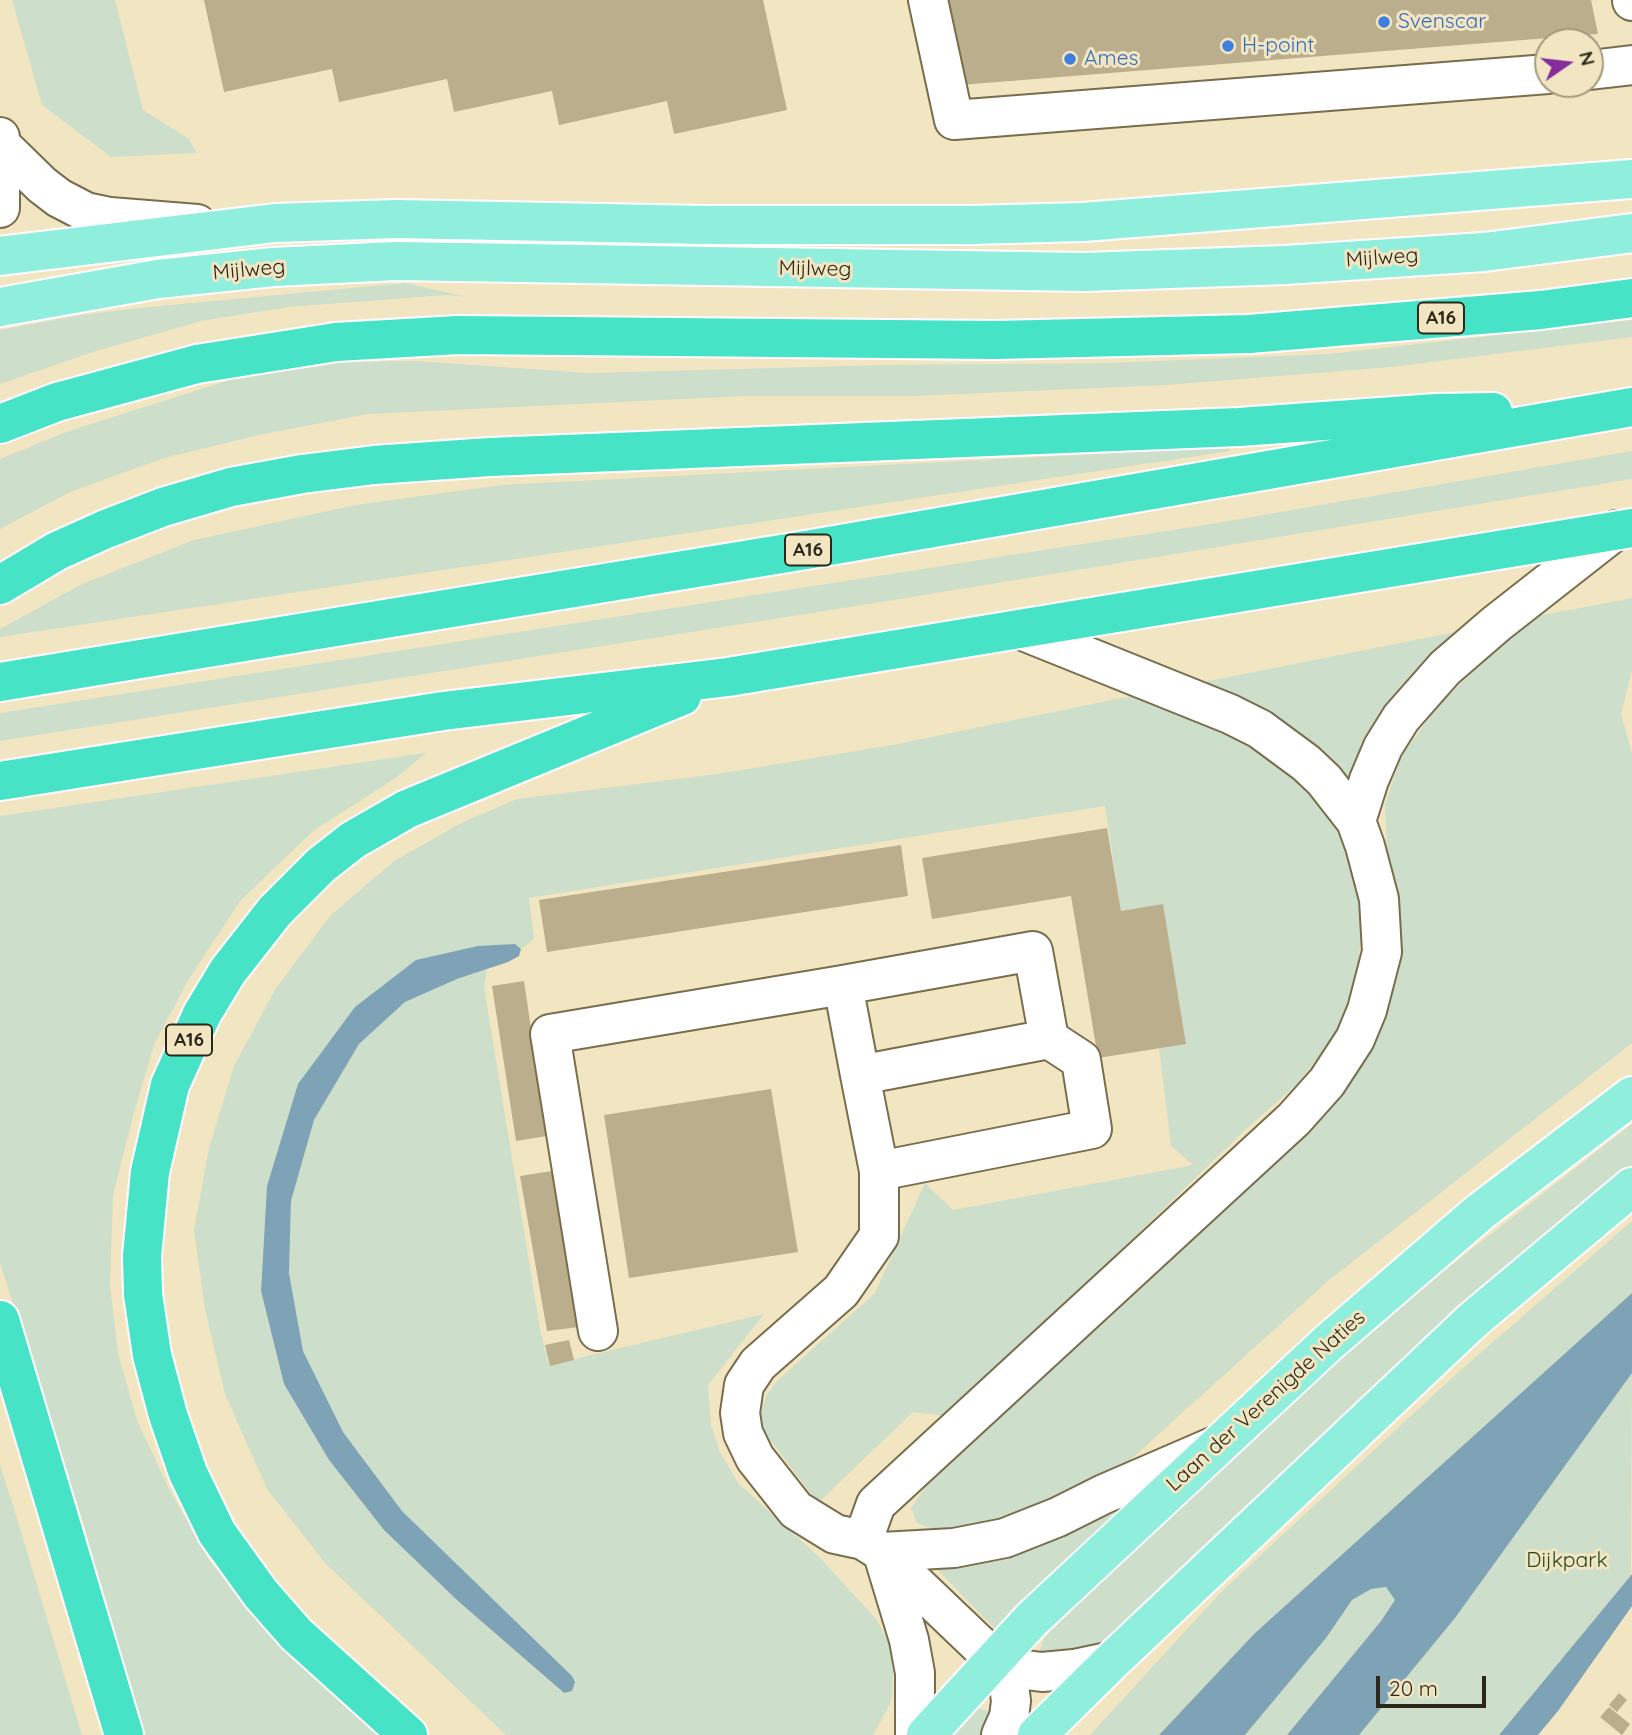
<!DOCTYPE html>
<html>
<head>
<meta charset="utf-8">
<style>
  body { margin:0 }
  #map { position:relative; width:1632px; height:1735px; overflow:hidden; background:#f2e6c2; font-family:Quicksand,sans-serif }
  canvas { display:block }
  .north { position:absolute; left:1534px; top:28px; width:70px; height:70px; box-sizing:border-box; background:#f2e6c2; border:2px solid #a39a7f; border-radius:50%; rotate:76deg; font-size:19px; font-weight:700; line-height:28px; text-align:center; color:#2c271a }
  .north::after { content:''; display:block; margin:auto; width:24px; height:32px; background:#842d9b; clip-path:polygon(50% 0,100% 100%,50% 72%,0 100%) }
  .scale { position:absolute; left:1376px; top:1676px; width:110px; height:32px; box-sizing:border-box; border:4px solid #2c271a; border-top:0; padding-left:9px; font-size:21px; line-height:24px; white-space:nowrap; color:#2c271a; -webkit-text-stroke:5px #f2e6c2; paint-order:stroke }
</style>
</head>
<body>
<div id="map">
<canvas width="1632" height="1735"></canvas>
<div class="north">N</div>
<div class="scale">20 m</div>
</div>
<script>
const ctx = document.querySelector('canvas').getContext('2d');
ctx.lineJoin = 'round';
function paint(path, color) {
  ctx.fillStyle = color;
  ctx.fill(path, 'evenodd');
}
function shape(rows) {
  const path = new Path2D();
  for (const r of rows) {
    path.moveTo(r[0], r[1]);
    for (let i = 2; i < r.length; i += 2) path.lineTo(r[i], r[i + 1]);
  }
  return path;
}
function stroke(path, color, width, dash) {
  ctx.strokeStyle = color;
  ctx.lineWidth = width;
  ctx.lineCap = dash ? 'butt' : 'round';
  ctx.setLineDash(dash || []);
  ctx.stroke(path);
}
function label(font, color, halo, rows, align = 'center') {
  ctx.font = font + ' Quicksand,sans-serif';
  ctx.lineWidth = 6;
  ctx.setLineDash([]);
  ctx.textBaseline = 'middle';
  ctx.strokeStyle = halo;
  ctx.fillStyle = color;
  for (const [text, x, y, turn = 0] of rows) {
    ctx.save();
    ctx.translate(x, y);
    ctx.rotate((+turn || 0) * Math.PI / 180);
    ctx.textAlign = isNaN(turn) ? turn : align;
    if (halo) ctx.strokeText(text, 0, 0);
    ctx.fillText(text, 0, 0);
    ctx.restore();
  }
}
const green = shape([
  [12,0,115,0,143,110,189,139,197,153,111,157,42,105],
  [405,283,468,297,447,295,288,307,201,321,93,352,0,384,0,330,80,315,139,308],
  [1632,320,1632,337,1391,367,1167,385,915,396,746,396,368,414,259,435,164,458,70,492,0,529,0,459,69,431,236,378,325,362,416,361,589,373,885,365,1110,363,1329,354],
  [1229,447,1230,451,0,637,0,629,82,584,194,540,356,505,501,485],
  [1632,451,1632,479,894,600,0,741,0,713,1217,523],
  [1632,598,1632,670,1621,714,1632,754,1632,1043,1328,1281,1129,1461,1066,1500,997,1522,941,1532,917,1523,911,1508,939,1468,1360,1056,1390,1007,1395,959,1399,912,1387,854,1385,805,1400,759,1437,706,1487,658,1538,616],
  [1471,629,1349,790,1198,683],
  [1141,694,1261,742,1338,819,1355,866,1363,917,1357,976,1335,1036,1297,1084,1243,1132,949,1416,913,1412,818,1503,765,1433,760,1415,766,1396,777,1381,875,1293,925,1183,953,1210,1193,1165,1171,1146,1159,1048,1186,1043,1163,905,1121,911,1105,806,529,898,534,939,521,949,514,944,355,1007,267,1186,261,1291,284,1384,329,1460,384,1530,458,1601,563,1693,572,1691,572,1676,402,1511,343,1432,303,1351,289,1273,291,1201,314,1120,359,1044,405,1002,457,979,487,969,484,987,540,1329,549,1365,764,1314,708,1385,711,1425,720,1452,738,1483,820,1558,877,1620,892,1649,893,1675,891,1702,873,1735,506,1735,325,1563,267,1489,225,1394,205,1309,194,1230,209,1148,234,1066,276,988,331,915,394,861,463,822,517,799,717,774,897,744],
  [426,753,397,777,313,831,240,901,187,982,154,1045,133,1116,113,1195,110,1285,118,1353,137,1420,168,1487,209,1560,259,1623,298,1664,377,1735,144,1735,83,1522,0,1263,0,816],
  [1632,1124,1632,1165,1377,1393,1111,1639,1085,1651,1045,1658,1040,1650,1044,1638,1197,1486,1408,1299],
  [1632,1221,1632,1293,1630,1295,1255,1633,1159,1735,1090,1735,1222,1591,1454,1376],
  [1632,1373,1631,1575,1499,1735,1359,1735,1455,1618],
  [0,1465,16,1515,82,1735,0,1735],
  [1109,1504,1118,1511,998,1632,930,1562],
  [1386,1587,1395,1600,1381,1621,1287,1735,1245,1735,1326,1638,1352,1600,1371,1589],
  [975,1707,990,1712,994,1722,986,1735,951,1735]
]);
const water = shape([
  [515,944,521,949,519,956,508,962,457,979,405,1002,359,1044,314,1120,291,1201,289,1273,303,1351,343,1432,402,1511,572,1676,575,1682,572,1691,564,1693,458,1601,384,1530,329,1460,284,1384,261,1291,267,1186,298,1084,355,1007,416,960,478,946],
  [1632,1293,1632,1373,1455,1618,1359,1735,1287,1735,1381,1621,1395,1600,1386,1587,1371,1589,1352,1600,1326,1638,1245,1735,1159,1735,1255,1633],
  [1632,1574,1632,1606,1558,1711,1538,1735,1499,1735]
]);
const building = shape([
  [204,0,763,0,787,110,674,134,667,101,559,125,552,91,454,112,447,79,339,102,332,69,224,92],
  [941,0,1591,0,1598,34,960,85],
  [1107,828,1121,911,1163,904,1186,1044,1098,1058,1071,896,932,919,922,858],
  [901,845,908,896,547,952,539,900],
  [524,981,547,1136,516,1141,492,986],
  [771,1089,798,1252,629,1278,604,1115],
  [552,1171,579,1327,547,1331,520,1176],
  [569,1340,574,1360,550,1366,545,1345],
  [1619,1693,1627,1700,1617,1712,1609,1705],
  [1609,1707,1630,1724,1622,1735,1600,1717]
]);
const minor = shape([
  [928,0,954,120,1548,74],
  [1632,0,1632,1],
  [1590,70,1632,65],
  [0,137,0,208],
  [1,145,42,185,59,198,86,212,110,217,197,224],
  [1021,630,1230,714,1260,729,1306,763,1324,780,1356,821],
  [860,1075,843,985,1033,951,1049,1039],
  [879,1171,1092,1129,1081,1060,1049,1039,860,1075,879,1171,879,1236,841,1291,758,1364,744,1385,740,1413,743,1433,755,1458,796,1510,835,1534,863,1540,882,1552,994,1659,1009,1685,1011,1701,1009,1717,1001,1735],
  [598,1331,550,1034,843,985],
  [863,1540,876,1504,1294,1119,1327,1082,1355,1039,1367,1010,1382,952,1379,899,1365,846,1356,821,1369,780,1383,747,1401,718,1445,668,1496,624,1616,530],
  [882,1552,954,1548,1005,1538,1058,1517,1104,1494,1215,1446],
  [883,1554,909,1640,915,1673,915,1735],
  [994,1659,1018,1669,1042,1672,1074,1669,1112,1661]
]);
const major = shape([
  [0,256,275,223,396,219,706,225,971,225,1083,222,1632,179],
  [0,307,158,279,273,267,396,261,1084,272,1285,265,1484,252,1632,233],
  [926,1735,1031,1620,1328,1343,1480,1212,1632,1096],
  [1037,1735,1112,1661,1473,1320,1632,1187]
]);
const highway = shape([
  [0,424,57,402,197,364,336,342,458,335,996,340,1249,334,1541,310,1632,298],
  [0,585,57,551,106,529,163,507,231,487,302,474,374,465,490,457,1239,427,1437,413,1493,412],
  [0,682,812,549,1632,407],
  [0,781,443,711,728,677,1632,528],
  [0,1320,124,1735],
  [408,1735,296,1634,261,1594,217,1533,188,1473,168,1415,152,1355,143,1294,142,1256,150,1172,170,1085,202,1014,228,971,275,911,321,865,353,840,407,809,682,696]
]);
const markers = [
  [1384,22,7,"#3f7fe0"],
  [1228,46,7,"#3f7fe0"],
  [1070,59,7,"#3f7fe0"]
];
const shields = [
  [1441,318,46],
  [808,550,46],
  [189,1040,46]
];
const shieldNames = [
  ["A16",1441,318],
  ["A16",808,550],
  ["A16",189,1040]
];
const shopNames = [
  ["Svenscar",1398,22],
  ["H-point",1242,46],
  ["Ames",1084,59]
];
const streetNames = [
  ["Mijlweg",1382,258,-4],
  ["Mijlweg",815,269,1],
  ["Mijlweg",249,270,-5],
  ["Laan der Verenigde Naties",1266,1401,-42]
];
const parkNames = [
  ["Dijkpark",1567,1561]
];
paint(green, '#cddeca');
paint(water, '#7fa3b6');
paint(building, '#bbae8d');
stroke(minor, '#786d4d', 42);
stroke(major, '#fff', 42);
stroke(highway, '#fff', 42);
stroke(minor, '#fff', 38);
stroke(major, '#90eedd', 38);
stroke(highway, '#46e3c6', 38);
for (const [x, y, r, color] of markers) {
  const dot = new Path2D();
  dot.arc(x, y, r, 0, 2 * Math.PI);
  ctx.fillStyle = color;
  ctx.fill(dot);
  stroke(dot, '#f2e6c2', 2.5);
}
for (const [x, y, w] of shields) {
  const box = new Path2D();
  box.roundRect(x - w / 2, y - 15.5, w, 31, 5);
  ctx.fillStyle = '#f2e6c2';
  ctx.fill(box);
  stroke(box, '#2c271a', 2);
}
label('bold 19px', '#2c271a', null, shieldNames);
label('21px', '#366cbe', '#f2e6c2', shopNames, 'left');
label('21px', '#2c271a', '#f2e6c2', streetNames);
label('21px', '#23461d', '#f2e6c2', parkNames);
</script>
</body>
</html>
